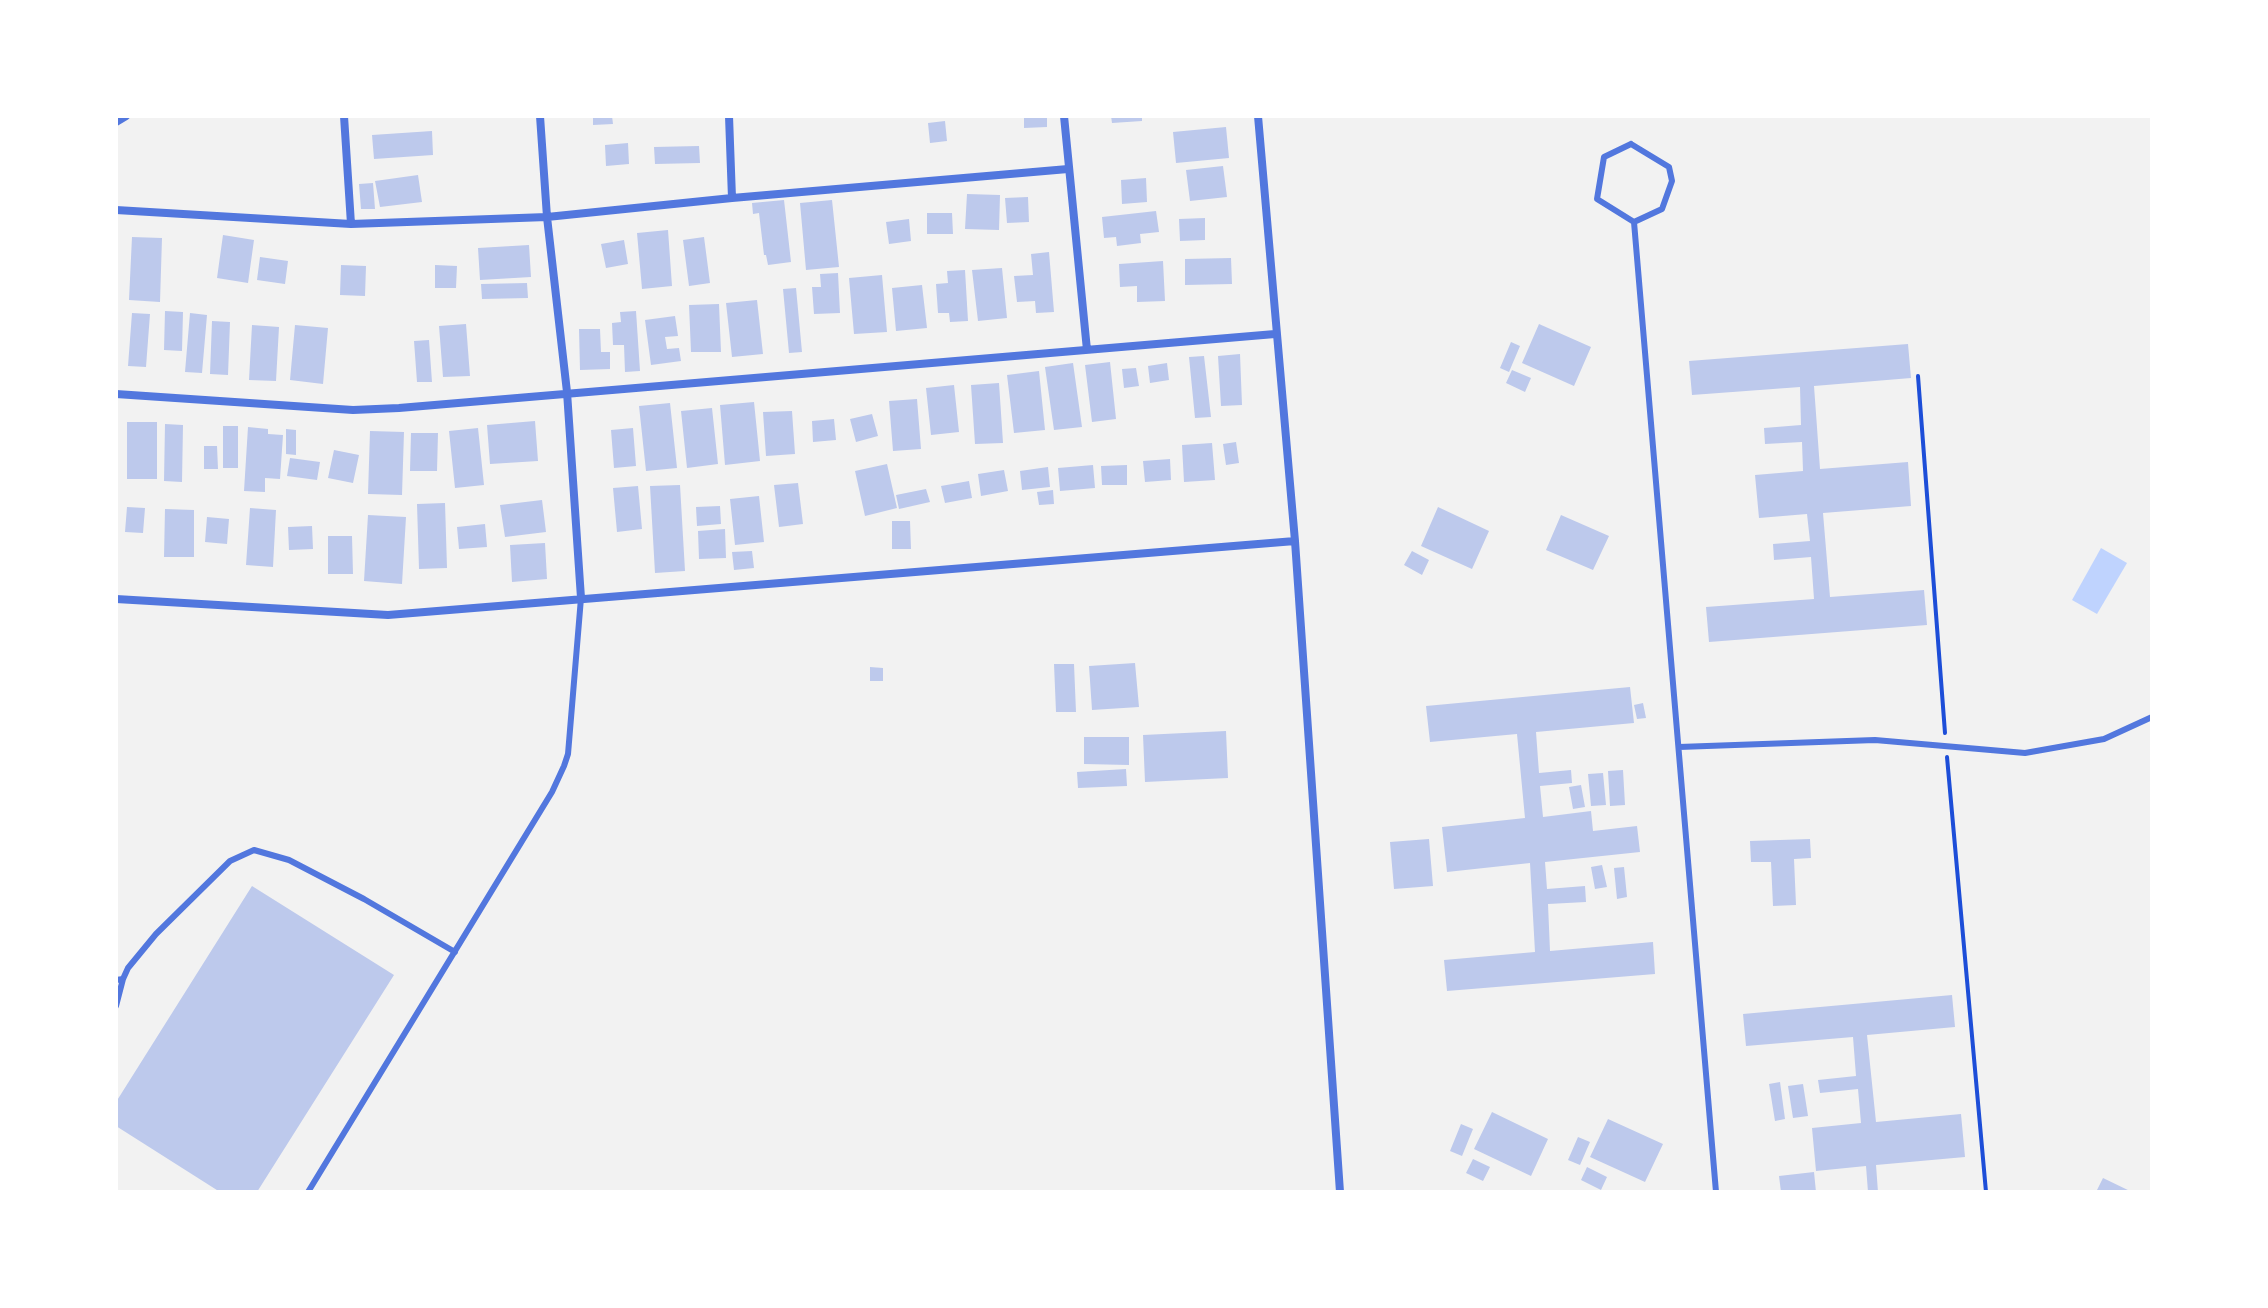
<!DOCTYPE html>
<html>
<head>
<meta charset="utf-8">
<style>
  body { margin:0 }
  #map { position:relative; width:2268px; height:1308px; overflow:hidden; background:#f2f2f2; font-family:Signika,sans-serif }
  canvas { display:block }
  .frame { position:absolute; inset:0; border:118px solid #fff; pointer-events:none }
</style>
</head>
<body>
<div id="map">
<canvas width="2268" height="1308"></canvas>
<div class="frame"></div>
</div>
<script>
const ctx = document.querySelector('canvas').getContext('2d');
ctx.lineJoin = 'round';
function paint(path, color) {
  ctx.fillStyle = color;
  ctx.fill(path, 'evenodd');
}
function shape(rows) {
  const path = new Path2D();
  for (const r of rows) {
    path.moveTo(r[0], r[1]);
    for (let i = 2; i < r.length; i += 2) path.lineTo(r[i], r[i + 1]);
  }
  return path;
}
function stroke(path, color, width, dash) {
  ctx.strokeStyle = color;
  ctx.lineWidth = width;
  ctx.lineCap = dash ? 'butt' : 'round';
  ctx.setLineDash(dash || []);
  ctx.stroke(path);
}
const water = shape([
  [2101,548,2127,563,2097,614,2072,600]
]);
const building = shape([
  [593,116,612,116,613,124,593,125],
  [1024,116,1047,116,1047,127,1024,128],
  [1111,116,1142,116,1142,121,1112,123],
  [945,121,947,141,930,143,928,123],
  [1226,127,1229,158,1176,163,1173,132],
  [432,131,433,155,374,159,372,135],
  [628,143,629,164,606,166,605,145],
  [699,146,700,163,655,164,654,147],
  [1223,166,1227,197,1190,201,1186,170],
  [418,175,422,202,380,207,375,181],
  [1146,178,1147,202,1122,204,1121,180],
  [373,183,375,209,361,209,359,184],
  [967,194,1000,195,999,230,965,229],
  [1028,197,1029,222,1007,223,1005,198],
  [784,200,791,262,768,265,766,255,764,255,759,213,753,214,752,203],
  [832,200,839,267,806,270,800,203],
  [1156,211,1159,232,1140,234,1141,243,1117,246,1116,237,1104,238,1102,217],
  [927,213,952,213,953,234,927,234],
  [1205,218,1205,240,1180,241,1179,219],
  [909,219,911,241,889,244,886,222],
  [668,230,672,286,642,289,637,233],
  [223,235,254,240,248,283,217,278],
  [132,237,162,238,160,302,129,300],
  [704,237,710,283,689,286,683,240],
  [624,240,628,264,606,268,601,244],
  [529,245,531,277,480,280,478,248],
  [1049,252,1054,312,1036,313,1035,301,1017,302,1014,276,1033,275,1031,254],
  [260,257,288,261,285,284,257,280],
  [1231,258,1232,284,1185,285,1185,259],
  [1163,261,1165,301,1137,302,1137,286,1120,287,1119,264],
  [341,265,366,266,365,296,340,295],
  [435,265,457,266,456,288,435,288],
  [1002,268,1007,318,978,321,972,270],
  [965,270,968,321,950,322,949,313,938,313,936,284,948,283,947,271],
  [838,273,840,313,814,314,812,287,821,287,820,274],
  [882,275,887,332,854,334,849,278],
  [527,283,528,298,482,299,481,284],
  [922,285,927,328,896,331,892,288],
  [796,288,802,352,789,353,783,289],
  [757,300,763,354,732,357,726,303],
  [719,304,721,352,691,352,689,305],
  [165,311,183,312,182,351,164,350],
  [636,311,640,371,625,372,624,345,613,345,612,323,621,322,620,312],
  [132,313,150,314,146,367,128,366],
  [190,313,207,315,202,373,185,372],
  [675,316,678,336,665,337,667,349,679,348,681,361,651,365,645,320],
  [212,321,230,322,228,375,210,374],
  [466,324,470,376,443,377,439,326],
  [1539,324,1591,347,1574,386,1522,363],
  [252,325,279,327,276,381,249,380],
  [295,325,328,328,323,384,290,380],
  [579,329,600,329,601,352,610,352,610,369,580,370],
  [429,340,432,382,417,382,414,341],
  [1511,342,1520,346,1509,372,1500,368],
  [1908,344,1911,378,1814,386,1820,469,1908,462,1911,506,1823,513,1830,597,1924,590,1927,625,1709,642,1706,607,1814,599,1811,557,1774,560,1773,544,1810,541,1807,514,1759,518,1755,475,1803,471,1802,442,1765,444,1764,428,1801,425,1800,387,1692,395,1689,361],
  [1240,354,1242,405,1221,406,1218,356],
  [1204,356,1211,417,1195,418,1189,357],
  [1110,362,1116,419,1092,422,1085,365],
  [1073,363,1082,427,1054,430,1045,367],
  [1167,363,1169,380,1150,383,1148,366],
  [1136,368,1139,386,1124,388,1122,369],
  [1512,370,1531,378,1525,392,1506,383],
  [1039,371,1045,430,1014,433,1007,375],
  [999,383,1003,443,975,444,971,385],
  [954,385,959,432,931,435,926,388],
  [917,399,921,449,893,451,889,401],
  [754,402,760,461,725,465,720,405],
  [670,403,677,468,646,471,639,406],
  [712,408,718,464,687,468,681,411],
  [792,411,795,454,766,456,763,412],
  [872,414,878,436,856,442,850,419],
  [834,419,836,440,813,442,812,421],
  [535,421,538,461,490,464,487,425],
  [127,422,157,422,157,479,127,479],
  [165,424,183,425,182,482,164,481],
  [223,426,238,426,238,468,223,468],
  [248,427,268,429,268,434,283,435,280,479,265,478,265,492,244,491],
  [478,428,484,485,455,488,449,431],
  [633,428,636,466,614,468,611,430],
  [286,429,296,430,296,455,286,454],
  [370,431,404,432,402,495,368,494],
  [411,433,438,433,437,471,410,471],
  [1236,442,1239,463,1226,465,1223,444],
  [1212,443,1215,480,1184,482,1182,445],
  [204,446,217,446,218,469,204,469],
  [334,450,359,455,353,483,328,478],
  [290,458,320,462,317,480,287,476],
  [1170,459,1171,480,1145,482,1143,461],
  [887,464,897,508,865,516,855,471],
  [1093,465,1095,488,1060,491,1058,468],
  [1127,465,1127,485,1102,485,1101,466],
  [1048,467,1050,487,1022,490,1020,471],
  [1004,470,1008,491,981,496,978,474],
  [969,481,972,498,945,503,941,486],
  [798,483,803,524,779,527,774,485],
  [680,485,685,571,655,573,650,486],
  [638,486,642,529,617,532,613,488],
  [926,489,930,502,899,509,896,495],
  [1053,490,1054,504,1039,505,1037,492],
  [759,496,764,542,735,545,730,499],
  [542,500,546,532,505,537,500,505],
  [445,503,447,568,419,569,417,504],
  [720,506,721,524,697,526,696,507],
  [127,507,145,508,143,533,125,532],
  [1438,507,1489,531,1472,569,1421,546],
  [250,508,276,510,273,567,246,565],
  [165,509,194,510,194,557,164,557],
  [368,515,406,517,402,584,364,581],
  [1561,515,1609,536,1593,570,1546,550],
  [207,517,229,519,227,544,205,542],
  [892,521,910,521,911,549,892,549],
  [485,524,487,547,459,549,457,527],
  [312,526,313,549,289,550,288,527],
  [725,529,726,558,699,559,698,531],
  [328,536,352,536,353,574,328,574],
  [545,543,547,579,512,582,510,545],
  [752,551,754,568,734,570,732,552],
  [1412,551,1429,560,1422,575,1404,565],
  [1135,663,1139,707,1092,710,1089,666],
  [1054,664,1074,664,1076,712,1056,712],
  [870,667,883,668,883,681,870,681],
  [1630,687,1634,723,1536,732,1539,773,1571,770,1572,783,1540,786,1543,817,1591,811,1593,831,1637,826,1640,852,1545,862,1547,889,1585,886,1586,902,1548,904,1550,951,1653,942,1655,974,1447,991,1444,960,1535,952,1530,863,1447,872,1442,827,1525,818,1517,734,1430,742,1426,706],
  [1643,703,1646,718,1637,719,1634,705],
  [1226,731,1228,778,1145,782,1143,735],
  [1084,737,1129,737,1129,765,1084,764],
  [1126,769,1127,786,1078,788,1077,772],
  [1623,770,1625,805,1610,806,1608,771],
  [1603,773,1606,805,1591,806,1588,774],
  [1581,785,1585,807,1573,809,1569,787],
  [1429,839,1433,886,1394,889,1390,842],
  [1810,839,1811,858,1794,859,1796,905,1773,906,1771,862,1751,862,1750,841],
  [1602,865,1607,887,1595,889,1591,867],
  [1624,867,1627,897,1617,899,1614,868],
  [252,886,394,975,257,1192,220,1192,116,1126,116,1102],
  [1952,995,1955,1027,1867,1035,1876,1122,1961,1114,1965,1157,1876,1165,1878,1192,1868,1192,1866,1166,1816,1171,1812,1128,1861,1123,1858,1089,1820,1093,1818,1080,1856,1076,1853,1037,1746,1046,1743,1014],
  [1780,1082,1785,1119,1775,1121,1769,1084],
  [1803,1084,1808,1116,1793,1118,1788,1086],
  [1492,1112,1548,1139,1531,1176,1474,1149],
  [1608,1119,1663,1144,1645,1182,1590,1157],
  [1461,1124,1473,1129,1462,1156,1450,1151],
  [1578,1137,1590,1142,1580,1165,1568,1160],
  [1473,1159,1490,1167,1483,1181,1466,1173],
  [1587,1167,1607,1177,1601,1190,1581,1180],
  [1814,1172,1816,1192,1781,1192,1779,1176],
  [2103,1178,2132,1192,2096,1192]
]);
const path = shape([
  [1918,376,1945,733],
  [1947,757,1986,1192]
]);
const service = shape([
  [1631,144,1669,167,1672,181,1662,209,1634,222,1597,199,1604,157,1631,144],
  [1634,222,1716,1192],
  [1679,747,1875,740,2025,753,2104,739,2152,717],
  [116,980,123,979,128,968,156,934,230,861,254,850,289,860,364,899,455,952],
  [116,1006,123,979],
  [308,1192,552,792,564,766,568,754,581,598]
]);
const minor = shape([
  [344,116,351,224],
  [540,116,547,217,567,392,581,598],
  [729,116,732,198],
  [1064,116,1087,350],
  [1258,116,1295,541,1340,1192],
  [116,122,126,116],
  [116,210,351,224,547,217,732,198,1068,169],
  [116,394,353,410,399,408,1275,334],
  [116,599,388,615,1295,541]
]);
paint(water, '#bfd3fe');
paint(building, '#bdc9ec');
stroke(path, '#1d4ed8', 4);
stroke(service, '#5277de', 6);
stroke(minor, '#5277de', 8);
</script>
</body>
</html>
